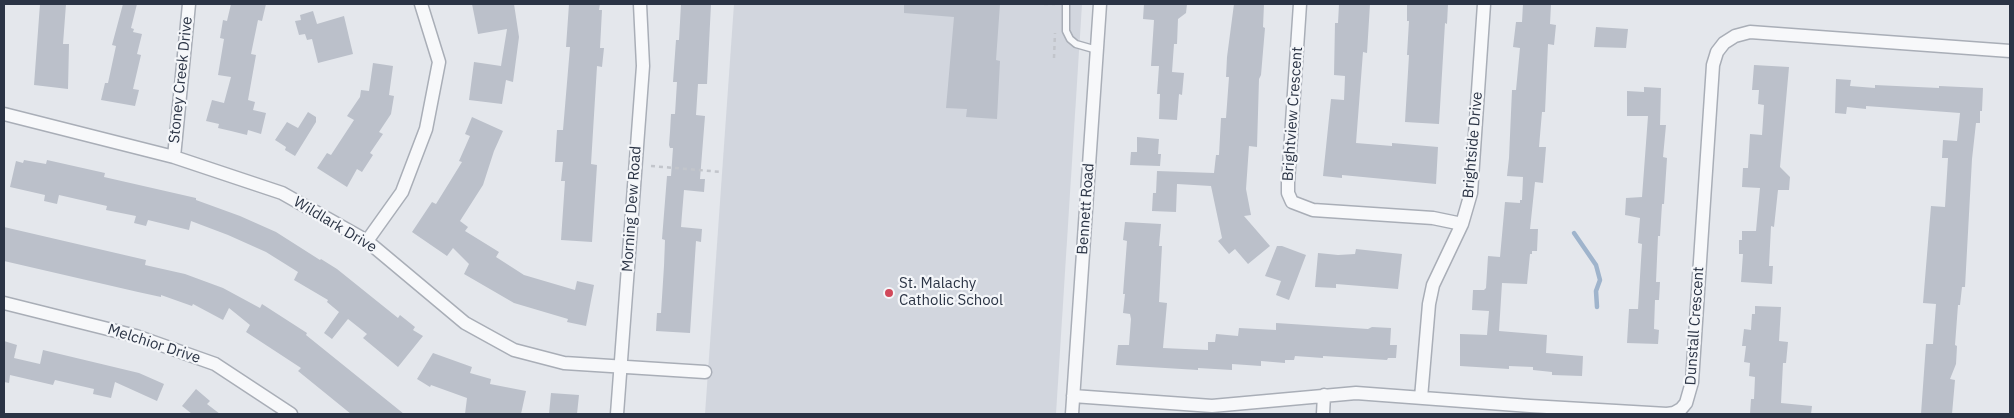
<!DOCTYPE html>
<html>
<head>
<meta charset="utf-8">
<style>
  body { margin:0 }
  #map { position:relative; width:2014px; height:418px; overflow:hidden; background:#e4e7ec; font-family:"IBM Plex Sans",sans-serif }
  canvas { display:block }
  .frame { position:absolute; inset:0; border:5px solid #2b3445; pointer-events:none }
</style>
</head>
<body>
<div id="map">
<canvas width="2014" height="418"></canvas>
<div class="frame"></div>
</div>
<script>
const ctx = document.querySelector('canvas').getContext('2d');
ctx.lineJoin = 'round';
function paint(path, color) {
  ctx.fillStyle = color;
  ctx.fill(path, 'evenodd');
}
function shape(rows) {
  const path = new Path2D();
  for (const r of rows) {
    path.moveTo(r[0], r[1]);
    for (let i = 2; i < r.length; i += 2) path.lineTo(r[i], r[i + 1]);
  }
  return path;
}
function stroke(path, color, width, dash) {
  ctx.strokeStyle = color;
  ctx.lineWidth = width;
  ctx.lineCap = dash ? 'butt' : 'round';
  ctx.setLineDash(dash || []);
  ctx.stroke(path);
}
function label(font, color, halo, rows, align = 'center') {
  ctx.font = font + ' "IBM Plex Sans",sans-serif';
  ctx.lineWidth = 4.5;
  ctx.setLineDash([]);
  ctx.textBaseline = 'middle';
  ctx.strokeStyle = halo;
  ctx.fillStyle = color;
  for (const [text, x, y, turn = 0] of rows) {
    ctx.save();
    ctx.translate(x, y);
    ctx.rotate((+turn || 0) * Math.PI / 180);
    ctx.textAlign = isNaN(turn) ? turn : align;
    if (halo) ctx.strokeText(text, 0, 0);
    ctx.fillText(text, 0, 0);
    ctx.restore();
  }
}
const built = shape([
  [734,4,1082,4,1056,414,705,414]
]);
const stream = shape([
  [1574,233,1596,265,1600,280,1596,291,1597,307]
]);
const building = shape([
  [40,4,66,4,63,44,69,44,68,89,34,85],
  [123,4,137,4,131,28,134,29,133,32,142,34,137,54,141,55,133,89,139,90,135,106,101,100,105,83,108,83,116,46,112,45],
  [231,4,266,4,262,21,258,20,251,54,256,55,248,100,255,102,253,110,266,113,261,134,248,130,247,135,231,131,218,128,219,124,206,121,212,100,224,103,231,77,218,75,224,39,220,38,223,20,227,21],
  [472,4,514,4,519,37,513,82,506,80,502,104,469,100,474,62,501,66,507,29,478,34],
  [569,4,600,4,599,10,602,10,600,48,604,48,602,67,597,66,591,164,597,165,592,242,561,240,565,181,561,181,563,162,555,162,557,130,563,130,570,47,566,47],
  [681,4,711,4,707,84,698,84,696,115,705,116,700,179,705,179,704,192,684,190,682,214,681,227,702,229,701,242,696,241,690,333,656,331,657,313,661,313,664,266,665,240,662,239,667,176,671,176,673,148,670,148,669,145,670,132,671,114,675,114,677,82,673,82,676,40,679,40],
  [904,4,1000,4,996,60,1000,61,997,119,966,117,967,109,946,108,954,17,904,13],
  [1144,4,1187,4,1186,13,1178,19,1177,44,1174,44,1172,72,1184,73,1182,95,1179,94,1177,120,1159,119,1160,94,1157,94,1159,66,1151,66,1154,20,1143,19],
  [1234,4,1264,4,1263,27,1265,28,1261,75,1259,79,1257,147,1249,146,1246,189,1251,215,1244,216,1270,246,1248,264,1235,249,1229,254,1218,241,1222,238,1211,186,1177,184,1176,212,1152,211,1153,193,1156,193,1157,171,1214,173,1216,155,1219,155,1221,118,1226,118,1229,77,1226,77,1227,57],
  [1339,4,1370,4,1367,53,1363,52,1356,143,1392,146,1392,143,1438,147,1436,184,1342,175,1342,178,1323,176,1331,99,1344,100,1345,76,1334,75,1335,23,1338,23],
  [1407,4,1448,4,1447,24,1445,23,1439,124,1405,122,1409,55,1407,55,1409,21,1407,21],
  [1523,4,1551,4,1550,24,1556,25,1554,45,1548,44,1545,112,1542,112,1539,147,1546,147,1543,183,1535,182,1530,229,1538,229,1537,251,1532,251,1532,254,1530,254,1527,284,1502,283,1499,331,1547,335,1546,353,1583,356,1582,376,1552,375,1552,372,1533,370,1533,367,1509,366,1509,369,1460,366,1460,334,1487,335,1489,311,1472,310,1473,290,1484,290,1486,288,1488,256,1500,257,1505,202,1520,203,1520,200,1522,200,1523,177,1507,176,1509,158,1512,90,1516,90,1520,48,1513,47,1516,22,1522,22],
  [313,11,317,24,344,16,353,54,318,63,312,39,307,40,305,34,299,35,295,21,301,20,300,15],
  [1596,27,1628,29,1626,48,1594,47],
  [373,63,393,66,389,95,394,96,391,114,379,132,383,134,370,153,373,155,362,172,357,169,347,187,317,168,327,153,331,155,354,120,347,116,360,97,361,90,369,91],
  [1754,65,1789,67,1780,167,1790,177,1789,190,1778,190,1774,227,1771,226,1769,266,1773,266,1772,284,1741,282,1743,254,1739,254,1739,240,1742,240,1742,231,1756,231,1760,188,1742,187,1743,168,1748,168,1750,134,1762,135,1764,105,1758,104,1759,90,1752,90],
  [1836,79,1851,80,1850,86,1875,88,1875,85,1939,88,1939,86,1983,88,1982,111,1980,111,1980,123,1976,123,1972,159,1965,287,1962,287,1960,305,1958,305,1955,345,1957,346,1956,364,1950,379,1955,380,1952,414,1921,414,1926,344,1933,344,1936,304,1923,303,1931,206,1945,207,1948,158,1942,158,1943,140,1957,141,1960,113,1866,106,1866,109,1847,107,1846,114,1835,113],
  [1644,87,1661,88,1660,125,1666,125,1663,157,1667,158,1664,204,1662,204,1660,236,1658,236,1656,282,1660,282,1659,300,1655,300,1654,329,1659,330,1658,344,1627,343,1629,309,1638,309,1642,244,1638,243,1640,218,1625,215,1626,198,1642,197,1648,116,1627,116,1627,91,1644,92],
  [308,112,316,117,316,122,295,156,285,150,286,147,275,140,287,122,298,128],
  [472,117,503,131,494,151,483,185,460,221,468,227,465,231,499,252,496,257,524,275,575,290,577,281,594,285,586,326,567,322,568,319,514,303,464,274,469,264,453,248,447,256,412,232,432,202,436,204,462,162,459,161,470,136,465,134],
  [1137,137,1159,139,1158,154,1161,154,1160,166,1130,165,1131,152,1137,152],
  [24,160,46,164,47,160,105,173,104,177,196,198,196,200,240,216,276,232,320,260,321,259,337,269,398,318,400,315,415,327,413,330,423,336,398,367,363,338,367,334,348,319,332,339,324,333,339,312,327,302,328,300,294,280,298,272,266,252,228,235,191,221,189,230,148,220,146,226,134,223,136,216,106,210,107,206,59,195,57,204,44,201,45,195,10,187,16,161,23,163],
  [1125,222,1161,224,1159,246,1162,246,1159,302,1167,303,1163,348,1208,350,1208,342,1215,342,1216,334,1238,336,1239,328,1276,330,1276,323,1368,329,1372,327,1391,328,1390,345,1397,345,1396,358,1388,358,1387,360,1323,356,1323,358,1295,356,1294,360,1285,360,1285,363,1261,361,1261,366,1232,364,1232,370,1198,368,1198,370,1116,365,1118,345,1129,345,1131,319,1130,314,1123,313,1125,294,1123,294,1127,241,1123,240],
  [4,227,146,260,145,265,185,274,223,288,260,308,262,304,307,333,306,335,404,414,351,414,298,371,301,368,246,332,250,325,229,308,223,320,193,304,192,306,161,295,161,297,138,292,4,261],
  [1277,246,1282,246,1306,255,1289,300,1276,295,1281,281,1265,276],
  [1356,249,1402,254,1398,289,1336,284,1336,288,1315,287,1318,253,1338,255,1355,254],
  [1755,306,1781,307,1779,341,1788,342,1786,363,1783,363,1781,403,1812,406,1811,414,1750,414,1751,399,1754,399,1755,377,1749,376,1750,363,1744,362,1746,346,1742,346,1744,329,1751,330,1752,314,1755,314],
  [4,341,17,345,14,358,40,364,43,350,139,373,164,384,157,401,115,382,111,398,93,394,94,389,55,380,53,385,10,375,9,383,4,382],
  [433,353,472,367,470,373,491,379,490,384,526,391,521,414,465,414,467,398,431,385,430,387,417,379],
  [196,389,210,401,207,404,220,414,192,414,182,406],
  [551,393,579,395,577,414,549,414]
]);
const path = shape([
  [1044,4,1055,4],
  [1054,58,1055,33],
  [651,166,722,172]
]);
const lane = shape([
  [1066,4,1066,31,1070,39,1076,44,1097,50]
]);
const street = shape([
  [1300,4,1288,182,1288,193,1292,202,1313,210,1433,218,1462,224],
  [4,114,174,157,282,193,367,241,465,323,514,350,564,363,705,372],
  [174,157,189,4],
  [367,241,402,192,426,129,439,62,421,4],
  [4,303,136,336,215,364,291,414],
  [1073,396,1212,406,1356,393,1530,406,1667,414,1674,413,1681,409,1686,403,1692,382,1713,65,1717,52,1724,43,1735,36,1750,32,2010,51],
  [1421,398,1429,304,1433,285,1462,224,1471,193,1484,4],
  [617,414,643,66,640,4],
  [1072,414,1100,4],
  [1323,414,1324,395]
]);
const markers = [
  [889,293,5,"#d1495b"]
];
const streetNames = [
  ["Stoney Creek Drive",181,80,-84],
  ["Brightview Crescent",1293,114,-86],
  ["Brightside Drive",1473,145,-85],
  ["Morning Dew Road",632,209,-86],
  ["Bennett Road",1086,209,-86],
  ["Wildlark Drive",335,225,31],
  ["Dunstall Crescent",1695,326,-86],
  ["Melchior Drive",154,344,18]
];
const poiNames = [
  ["St. Malachy",899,284],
  ["Catholic School",899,301]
];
paint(built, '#d2d6de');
stroke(stream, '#9fb4cc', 4.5);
paint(building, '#bbc0ca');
stroke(lane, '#a9aeb7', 9);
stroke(street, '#a9aeb7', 15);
stroke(path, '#c2c5cb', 2.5, [4, 4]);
stroke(lane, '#f7f8fa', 6);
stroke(street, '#f7f8fa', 12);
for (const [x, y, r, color] of markers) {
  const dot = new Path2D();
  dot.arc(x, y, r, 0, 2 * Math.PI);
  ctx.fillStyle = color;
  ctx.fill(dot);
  stroke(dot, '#f4f6f9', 2);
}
label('15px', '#2b3445', '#f4f6f9', streetNames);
label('15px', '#2b3445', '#f4f6f9', poiNames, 'left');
</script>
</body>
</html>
